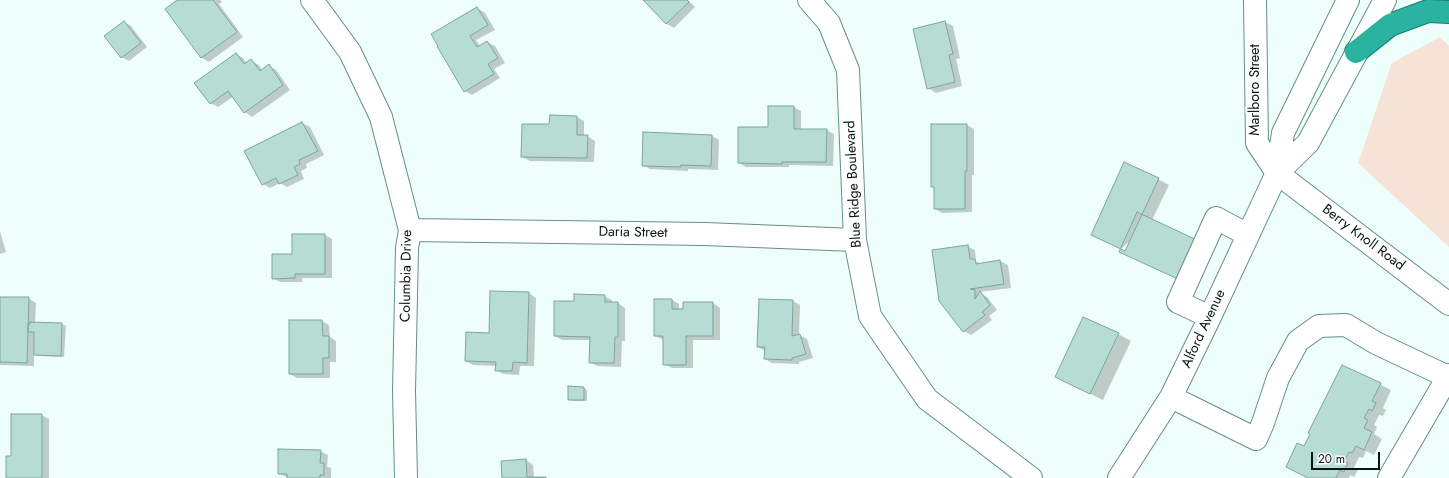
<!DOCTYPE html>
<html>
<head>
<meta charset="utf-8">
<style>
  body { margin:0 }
  #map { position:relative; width:1449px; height:478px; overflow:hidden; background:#eefffb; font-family:Jost,sans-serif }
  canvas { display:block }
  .scale { position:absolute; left:1311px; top:452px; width:69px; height:18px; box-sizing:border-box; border:2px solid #061512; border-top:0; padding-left:5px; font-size:12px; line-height:14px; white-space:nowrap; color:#061512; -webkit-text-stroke:3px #fff; paint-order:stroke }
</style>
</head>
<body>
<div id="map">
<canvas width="1449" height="478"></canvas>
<div class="scale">20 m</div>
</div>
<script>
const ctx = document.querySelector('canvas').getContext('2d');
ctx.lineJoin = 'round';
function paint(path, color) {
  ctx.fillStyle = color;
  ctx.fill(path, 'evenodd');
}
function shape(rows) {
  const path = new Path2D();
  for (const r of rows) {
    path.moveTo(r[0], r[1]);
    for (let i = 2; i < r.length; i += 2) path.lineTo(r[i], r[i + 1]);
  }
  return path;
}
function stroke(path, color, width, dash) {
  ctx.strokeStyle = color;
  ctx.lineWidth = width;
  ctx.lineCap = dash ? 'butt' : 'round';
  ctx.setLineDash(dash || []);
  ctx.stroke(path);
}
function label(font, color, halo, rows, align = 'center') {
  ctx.font = font + ' Jost,sans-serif';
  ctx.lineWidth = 4;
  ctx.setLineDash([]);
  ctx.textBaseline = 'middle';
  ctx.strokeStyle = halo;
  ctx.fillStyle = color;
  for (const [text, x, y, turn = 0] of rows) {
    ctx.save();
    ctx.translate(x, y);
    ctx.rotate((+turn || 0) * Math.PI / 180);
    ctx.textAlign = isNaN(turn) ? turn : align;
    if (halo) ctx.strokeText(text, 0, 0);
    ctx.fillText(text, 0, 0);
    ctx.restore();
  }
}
const green = shape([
  [1440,37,1449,46,1449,247,1358,163,1392,63]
]);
const shadow = shape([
  [178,0,220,0,222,2,219,4,243,37,209,62,202,58,166,9],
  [644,0,688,0,695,7,674,28,667,24],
  [477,8,485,13,495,30,476,40,480,46,487,42,495,46,505,63,494,69,500,78,472,95,465,91,438,47],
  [124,22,131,26,147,47,129,61,121,57],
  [945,22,953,26,960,58,956,59,962,86,936,93,928,88],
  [236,54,243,58,247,64,251,61,259,65,262,70,269,66,276,70,290,90,252,117,245,112,234,96,218,107,210,103],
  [769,107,794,107,801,111,801,130,826,130,834,134,833,166,789,165,789,167,746,167,739,163,769,128],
  [577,117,584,121,584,136,587,136,595,141,594,162,530,161,522,157,550,125],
  [302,123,310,127,324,155,306,164,307,168,301,171,304,179,287,187,280,183,270,188,263,184],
  [967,125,974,129,974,175,972,175,972,212,942,213,935,209,935,188,932,187],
  [644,133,712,136,719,140,718,170,688,169,688,171,650,169,643,165],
  [1158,179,1169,185,1152,220,1121,249,1092,234],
  [0,231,6,252,0,254],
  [325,235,332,239,332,278,302,278,302,282,280,282,273,278,293,255],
  [967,246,975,250,976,261,981,264,1000,261,1008,265,1011,288,979,292,987,297,997,310,989,316,992,320,971,335,964,331],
  [529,293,536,298,534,366,520,366,519,375,503,374,496,370,496,366,473,365,466,361],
  [604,296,612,300,612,303,618,303,625,308,625,341,622,341,621,367,597,366,590,362,591,340,562,340,555,336,575,302],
  [0,298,28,298,36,303,35,324,62,324,66,326,64,357,38,356,34,354,34,366,0,365],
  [672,300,679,304,679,310,713,303,720,308,720,340,693,340,693,368,672,368,664,364,664,340,655,336],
  [793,301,800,305,799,335,807,339,813,358,799,362,799,364,772,363,765,359,765,351,758,347],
  [290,321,322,321,329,325,330,337,336,341,336,362,330,362,330,378,297,378,290,374],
  [1118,334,1131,341,1103,400,1056,377],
  [1343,366,1391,390,1383,408,1386,410,1383,416,1379,415,1374,425,1377,427,1374,434,1382,439,1374,455,1366,451,1363,458,1359,457,1354,468,1358,470,1354,477,1350,475,1349,478,1309,478,1304,448],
  [584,388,587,390,587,401,572,401,569,399],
  [41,415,49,419,49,478,7,478,12,457],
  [320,451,328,455,327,467,331,468,331,478,288,478,279,473],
  [526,460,533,465,534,478,502,478]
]);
const building = shape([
  [177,0,213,0,237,32,201,58,165,9,177,0],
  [643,0,687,0,689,2,666,24,643,0],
  [477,7,488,25,470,36,477,47,487,41,498,58,488,64,494,74,464,92,437,46,438,46,431,34,477,7],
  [124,21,141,43,121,58,104,36,124,21],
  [945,21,953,54,949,55,955,82,927,89,913,29,945,21],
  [236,53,244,64,251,59,260,71,269,64,283,85,244,113,228,91,210,104,194,83,236,53],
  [768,106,794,106,794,129,827,129,826,162,782,162,782,164,738,163,738,127,768,127,768,106],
  [550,115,577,116,577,135,588,135,587,158,521,157,522,124,549,124,550,115],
  [302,122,318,151,299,160,300,164,294,167,298,175,279,184,276,178,262,185,244,151,302,122],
  [931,124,967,124,967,171,965,171,965,209,934,209,934,187,931,187,931,124],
  [643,132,712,135,711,166,681,165,681,167,642,166,643,132],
  [1124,162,1159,178,1125,251,1091,235,1124,162],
  [1137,212,1199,241,1180,280,1119,252,1137,212],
  [292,234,325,234,325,274,295,274,295,278,272,279,272,254,292,254,292,234],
  [968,245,970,259,975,259,976,264,1000,260,1004,284,970,289,975,290,975,299,980,291,990,305,982,312,985,315,963,332,939,301,932,250,968,245],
  [490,291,529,292,527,363,513,362,512,371,495,371,496,362,465,361,466,332,489,333,490,291],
  [574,294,605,295,605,302,618,302,618,337,615,337,614,363,589,363,590,337,554,336,554,301,574,301,574,294],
  [0,297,29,297,27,363,0,362,0,297],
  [654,299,672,299,672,309,683,309,683,302,713,302,713,336,686,336,686,365,663,365,663,336,654,336,654,299],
  [759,299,793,300,792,336,800,334,806,354,792,358,792,360,764,359,765,347,757,347,759,299],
  [1083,317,1119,333,1090,394,1055,377,1083,317],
  [289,320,322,320,323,336,329,336,329,358,323,358,323,374,289,374,289,320],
  [30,322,62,323,61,356,34,355,34,332,28,332,28,324,30,324,30,322],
  [1342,365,1381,383,1372,401,1376,403,1372,411,1369,409,1364,418,1368,420,1364,428,1372,432,1364,450,1356,446,1352,453,1349,452,1344,461,1348,463,1344,472,1340,470,1336,478,1308,478,1286,467,1297,443,1304,446,1310,434,1308,433,1342,365],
  [568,386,584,387,584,400,568,400,568,386],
  [11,414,42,414,42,478,6,478,6,456,11,456,11,414],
  [278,449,321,450,320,463,324,463,324,475,320,475,320,478,287,478,287,474,278,474,278,449],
  [526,459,527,477,546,477,546,478,502,478,501,461,526,459]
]);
const minor = shape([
  [312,0,350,52,381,117,410,230,407,248,404,391,406,478],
  [809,0,829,23,848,70,855,240,870,316,927,399,1031,478],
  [1255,0,1257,143,1277,173,1449,304],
  [1277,173,1308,143,1385,0],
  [410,230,705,234,855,240],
  [1210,317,1178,302,1216,218,1248,235],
  [1171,397,1256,439,1263,423,1278,378,1298,341,1319,326,1346,325,1376,343,1448,377],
  [1119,478,1171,397,1210,317,1277,173,1283,133,1348,0],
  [1389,478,1449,375]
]);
const highway = shape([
  [1356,52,1390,25,1428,11,1449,12]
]);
const streetNames = [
  ["Marlboro Street",1256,90,-90],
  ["Blue Ridge Boulevard",854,184,-93],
  ["Daria Street",633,233,1],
  ["Berry Knoll Road",1363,238,37],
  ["Columbia Drive",407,276,-89],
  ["Alford Avenue",1204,329,-65]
];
paint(green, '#f6e2d6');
paint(shadow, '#0003');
paint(building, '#b6dcd3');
stroke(building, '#7ca59d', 1);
stroke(minor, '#668e86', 24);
stroke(highway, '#1d7c6e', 24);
stroke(minor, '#fff', 22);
stroke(highway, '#2ab4a0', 22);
label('14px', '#061512', '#fff', streetNames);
</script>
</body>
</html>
